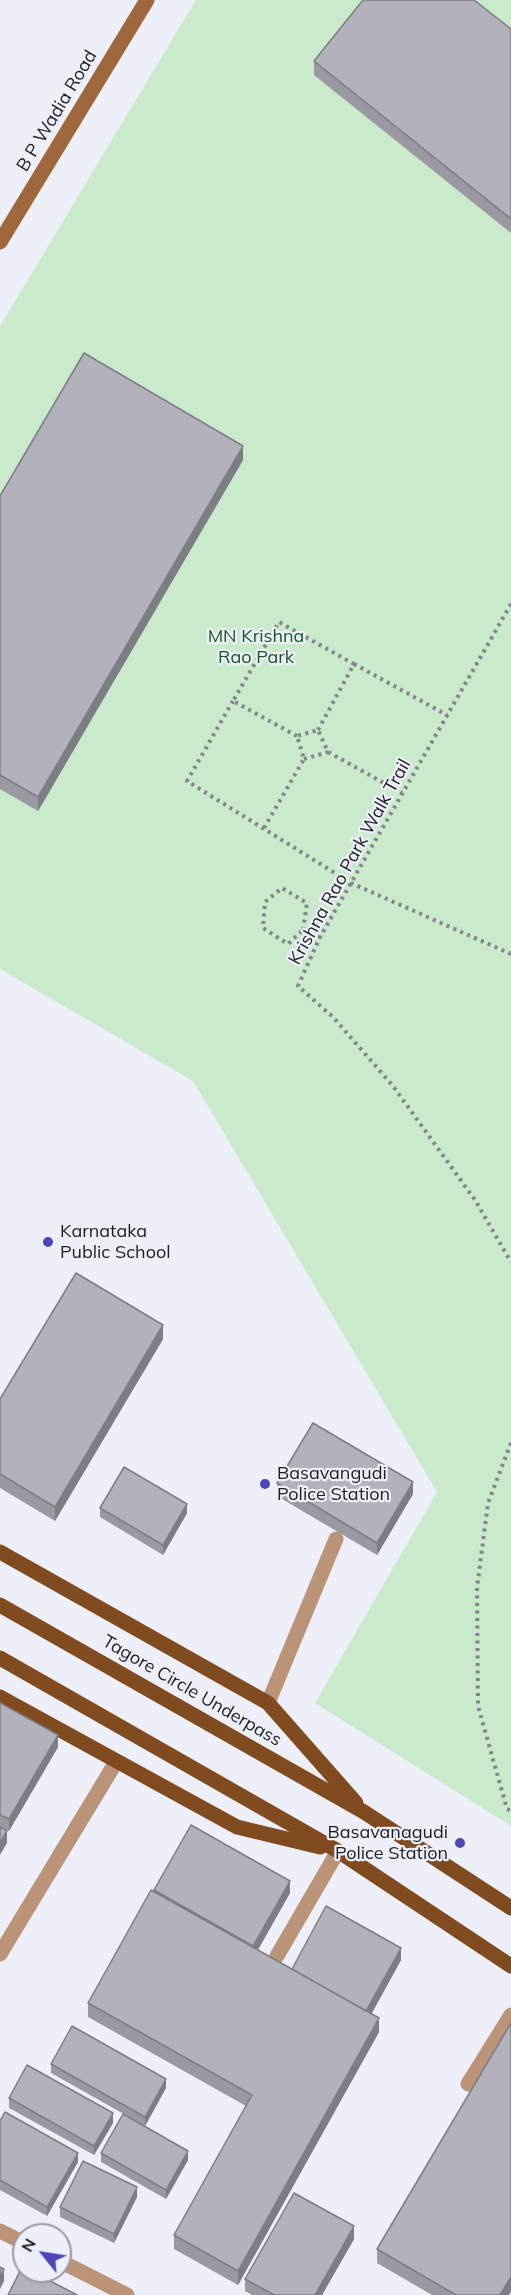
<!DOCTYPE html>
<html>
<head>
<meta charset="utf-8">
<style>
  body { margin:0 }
  #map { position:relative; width:511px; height:2295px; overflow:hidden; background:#edeff9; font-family:Mulish,sans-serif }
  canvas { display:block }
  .north { position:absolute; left:12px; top:2223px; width:60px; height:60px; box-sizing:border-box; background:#edeff9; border:2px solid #9a9ba3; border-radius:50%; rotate:300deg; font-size:16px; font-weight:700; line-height:24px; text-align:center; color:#1e1e22 }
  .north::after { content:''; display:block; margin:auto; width:21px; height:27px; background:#5044bc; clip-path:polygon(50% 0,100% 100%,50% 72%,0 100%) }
</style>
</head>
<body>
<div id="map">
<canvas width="511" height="2295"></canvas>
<div class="north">N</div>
</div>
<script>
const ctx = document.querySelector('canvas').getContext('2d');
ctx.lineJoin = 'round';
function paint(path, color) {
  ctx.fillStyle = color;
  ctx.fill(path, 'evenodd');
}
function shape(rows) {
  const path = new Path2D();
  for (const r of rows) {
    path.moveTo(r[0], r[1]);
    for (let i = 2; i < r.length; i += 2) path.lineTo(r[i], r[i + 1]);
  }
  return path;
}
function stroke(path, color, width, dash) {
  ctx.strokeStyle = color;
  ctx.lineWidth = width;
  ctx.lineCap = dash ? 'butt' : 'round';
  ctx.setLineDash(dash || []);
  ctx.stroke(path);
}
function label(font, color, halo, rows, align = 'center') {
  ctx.font = font + ' Mulish,sans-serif';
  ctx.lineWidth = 4.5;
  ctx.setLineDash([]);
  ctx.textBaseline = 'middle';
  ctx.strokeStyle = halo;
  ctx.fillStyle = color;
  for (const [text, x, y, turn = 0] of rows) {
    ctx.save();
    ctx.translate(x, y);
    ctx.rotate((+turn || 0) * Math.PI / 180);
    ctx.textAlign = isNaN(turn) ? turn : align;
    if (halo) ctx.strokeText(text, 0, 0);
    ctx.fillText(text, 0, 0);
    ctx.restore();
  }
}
const green = shape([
  [196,0,511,0,511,1826,315,1703,437,1492,193,1081,0,969,0,326]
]);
const path = shape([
  [511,604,320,937,298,986,333,1017,393,1086,475,1200,511,1262],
  [354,664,447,715],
  [233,701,187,781,351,883,511,954],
  [297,736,233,701,279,622,354,664,318,730],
  [304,759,328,752],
  [264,828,304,759,297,736,318,730,328,752,402,793],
  [303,930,307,903,282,888,265,902,263,928,288,944,303,930,320,937],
  [511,1443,488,1503,477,1588,478,1706,507,1809,511,1811]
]);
const lane = shape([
  [268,1703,336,1539],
  [277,1956,338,1851],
  [468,2084,511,2015]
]);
const street = shape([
  [0,1954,116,1762],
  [0,2231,24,2243],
  [60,2261,127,2295]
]);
const secondary = shape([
  [0,242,147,0]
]);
const primary = shape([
  [0,1552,268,1703,356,1803],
  [0,1605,364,1812,511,1908],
  [0,1658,338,1851,511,1966],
  [0,1697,237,1827,320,1847]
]);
const wall = shape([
  [511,29,511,233,314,75,314,61],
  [243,460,38,811,0,789,0,496],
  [163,1339,55,1521,0,1488,0,1399],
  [277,1483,413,1494,377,1555,277,1496],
  [100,1508,187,1513,163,1555,100,1517],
  [0,1703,58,1747,9,1831,0,1827],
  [154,1890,290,1893,258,1950,292,1969,401,1960,371,2014,379,2032,238,2285,174,2249,174,2235,246,2106,88,2017,88,2003],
  [511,2023,511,2291,509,2295,432,2295,377,2263,377,2249],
  [51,2064,166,2088,145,2126,51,2073],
  [9,2098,113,2123,94,2155,9,2108],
  [0,2121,78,2162,47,2216,0,2190],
  [101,2153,188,2160,166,2199,101,2162],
  [137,2197,114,2243,60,2217,60,2207],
  [354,2239,322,2295,252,2295,245,2291,245,2279]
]);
const shadedWall = shape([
  [243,446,243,460,38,811,38,797],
  [163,1325,163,1339,55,1521,55,1507],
  [413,1482,413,1494,377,1555,377,1543],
  [187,1504,187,1513,163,1555,163,1545],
  [58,1735,58,1747,9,1831,9,1819],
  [7,1831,7,1843,0,1855,0,1843],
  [290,1881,290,1893,253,1958,253,1946],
  [401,1948,401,1960,366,2024,366,2011],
  [379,2018,379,2032,238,2285,238,2271],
  [166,2079,166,2088,145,2126,145,2117],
  [113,2113,113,2123,94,2155,94,2146],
  [188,2151,188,2160,166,2199,166,2190],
  [78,2153,78,2162,47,2216,47,2207],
  [137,2187,137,2197,114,2243,114,2234],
  [354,2226,354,2239,322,2295,315,2295],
  [4,2269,4,2281,0,2289,0,2277],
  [511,2277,511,2291,509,2295,500,2295]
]);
const building = shape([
  [363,0,474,0,511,29,511,219,314,61,363,0],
  [84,353,243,446,38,797,0,775,0,496,84,353],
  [76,1273,163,1325,55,1507,0,1474,0,1399,76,1273],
  [313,1423,413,1482,377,1543,277,1483,313,1423],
  [124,1467,187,1504,163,1545,100,1508,124,1467],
  [0,1703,58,1735,9,1819,0,1815,0,1703],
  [191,1825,290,1881,253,1946,154,1890,191,1825],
  [0,1827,7,1831,0,1843,0,1827],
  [151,1890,379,2018,238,2271,174,2235,252,2095,88,2003,151,1890],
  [326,1906,401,1948,366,2011,292,1969,326,1906],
  [511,2023,511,2277,500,2295,456,2295,377,2249,511,2023],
  [72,2026,166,2079,145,2117,51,2064,72,2026],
  [27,2065,113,2113,94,2146,9,2098,27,2065],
  [5,2112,78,2153,47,2207,0,2180,0,2121,5,2112],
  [123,2114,188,2151,166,2190,101,2153,123,2114],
  [83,2161,137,2187,114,2234,60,2207,83,2161],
  [294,2193,354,2226,315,2295,274,2295,245,2279,294,2193],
  [0,2267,4,2269,0,2277,0,2267],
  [22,2267,24,2267,24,2271,31,2271,77,2295,8,2295,22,2267]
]);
const markers = [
  [48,1242,6,"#5044bc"],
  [265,1484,6,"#5044bc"],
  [460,1843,6,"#5044bc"]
];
const streetNames = [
  ["B P Wadia Road",57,111,-59],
  ["Krishna Rao Park Walk Trail",350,862,-61],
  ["Tagore Circle Underpass",192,1691,30]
];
const parkNames = [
  ["MN Krishna",256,637],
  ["Rao Park",256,658]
];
const poiNames = [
  ["Karnataka",60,1232],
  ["Public School",60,1253],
  ["Basavangudi",277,1474],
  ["Police Station",277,1495],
  ["Basavanagudi",448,1833,"right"],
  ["Police Station",448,1854,"right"]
];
paint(green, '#c9eacb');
stroke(path, '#83848b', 4, [3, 4.5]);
stroke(lane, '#bb9478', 15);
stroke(street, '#bb9478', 15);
stroke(secondary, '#9e673c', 15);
stroke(primary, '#804b1f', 15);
paint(wall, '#9a99a2');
paint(shadedWall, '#7d7d84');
paint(building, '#b3b2bc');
stroke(building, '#7d7d84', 1.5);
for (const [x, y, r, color] of markers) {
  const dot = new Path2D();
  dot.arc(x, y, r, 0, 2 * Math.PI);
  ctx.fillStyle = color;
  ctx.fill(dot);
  stroke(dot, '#edeff9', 2);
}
label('18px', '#1e1e22', '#edeff9', streetNames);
label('18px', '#165723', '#edeff9', parkNames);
label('18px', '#1e1e22', '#edeff9', poiNames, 'left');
</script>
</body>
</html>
